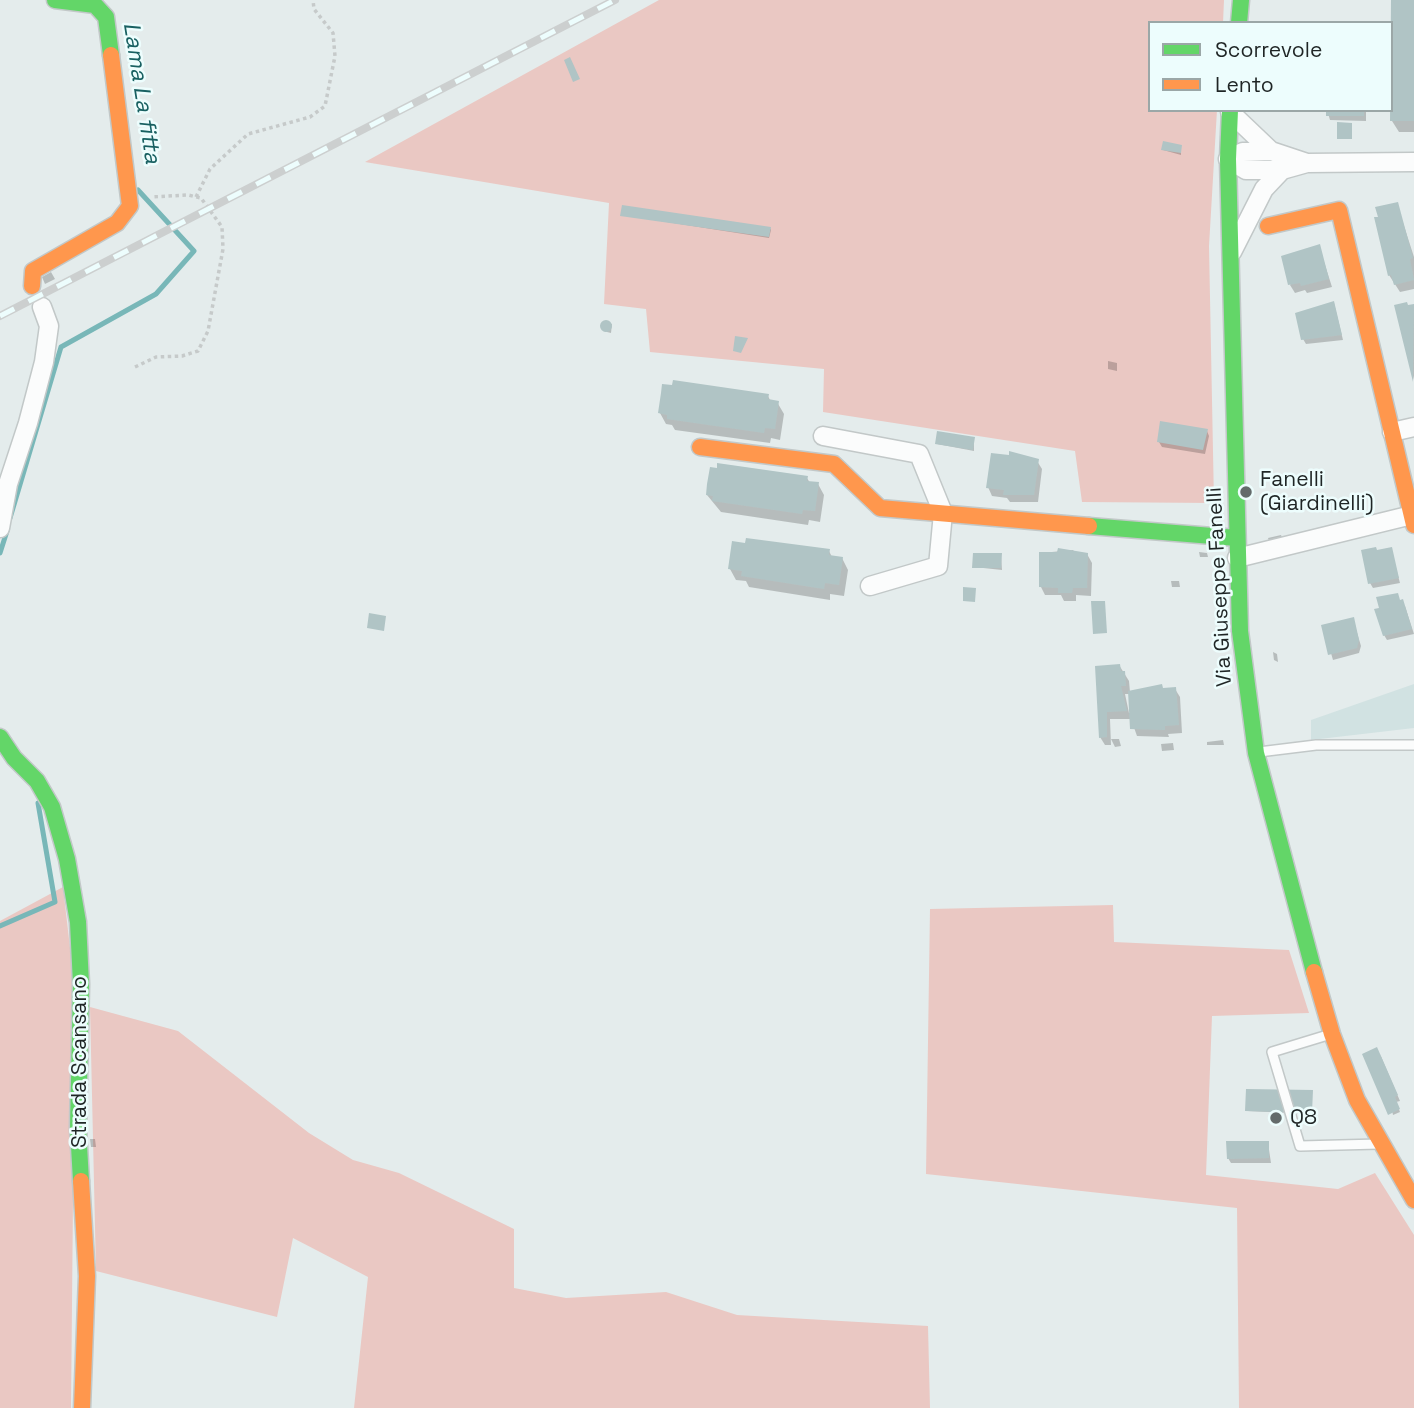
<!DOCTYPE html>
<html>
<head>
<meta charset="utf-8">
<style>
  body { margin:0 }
  #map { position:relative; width:1414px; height:1408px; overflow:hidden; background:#e4ecec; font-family:"Space Grotesk",sans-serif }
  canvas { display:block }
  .legend { position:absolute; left:1148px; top:21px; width:245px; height:91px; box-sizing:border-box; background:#edfdfd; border:2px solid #9ba7a7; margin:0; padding:9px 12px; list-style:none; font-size:21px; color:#1f2525 }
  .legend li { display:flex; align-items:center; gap:14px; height:35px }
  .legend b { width:35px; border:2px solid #9ba7a7 }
</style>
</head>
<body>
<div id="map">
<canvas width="1414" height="1408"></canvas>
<ul class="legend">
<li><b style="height:9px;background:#63d668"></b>Scorrevole</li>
<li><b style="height:9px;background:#ff974d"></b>Lento</li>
</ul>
</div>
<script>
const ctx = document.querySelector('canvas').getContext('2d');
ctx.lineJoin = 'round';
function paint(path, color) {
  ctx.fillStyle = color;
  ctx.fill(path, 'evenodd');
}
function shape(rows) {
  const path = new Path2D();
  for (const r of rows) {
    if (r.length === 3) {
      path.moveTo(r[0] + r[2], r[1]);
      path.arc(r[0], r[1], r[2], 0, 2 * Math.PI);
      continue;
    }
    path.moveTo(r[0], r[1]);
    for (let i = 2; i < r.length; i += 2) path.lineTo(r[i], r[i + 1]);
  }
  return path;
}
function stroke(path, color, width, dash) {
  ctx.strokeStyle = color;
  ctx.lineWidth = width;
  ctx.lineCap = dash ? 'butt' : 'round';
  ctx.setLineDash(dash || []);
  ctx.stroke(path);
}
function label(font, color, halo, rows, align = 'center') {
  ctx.font = font + ' "Space Grotesk",sans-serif';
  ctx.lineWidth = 5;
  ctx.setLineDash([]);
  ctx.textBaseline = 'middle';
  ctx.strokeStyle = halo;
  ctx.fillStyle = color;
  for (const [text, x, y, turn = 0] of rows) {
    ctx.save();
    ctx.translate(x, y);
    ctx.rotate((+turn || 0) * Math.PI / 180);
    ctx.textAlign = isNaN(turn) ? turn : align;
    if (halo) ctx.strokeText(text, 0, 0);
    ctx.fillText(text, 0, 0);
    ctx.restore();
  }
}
const built = shape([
  [1414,684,1414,728,1311,740,1311,720]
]);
const green = shape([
  [659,0,1224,0,1223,23,1150,23,1150,110,1217,110,1209,246,1214,503,1082,502,1075,451,823,412,824,369,650,352,646,309,604,304,609,203,365,162],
  [63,887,75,991,71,1408,0,1408,0,921],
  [1113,905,1114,942,1289,950,1309,1013,1212,1016,1206,1175,1338,1189,1375,1173,1414,1235,1414,1408,1239,1408,1237,1208,926,1174,930,909],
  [90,1007,178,1031,309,1133,353,1160,399,1173,514,1229,514,1288,566,1298,666,1292,737,1315,928,1326,930,1408,354,1408,368,1277,293,1238,277,1317,96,1271]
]);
const shadow = shape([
  [1393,0,1414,0,1414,132,1399,132,1392,121],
  [1327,110,1366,110,1366,121,1330,120],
  [1181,146,1181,155,1163,150],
  [1397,204,1414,257,1414,289,1400,292,1389,275],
  [622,215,770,228,771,230,769,238],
  [1319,246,1332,287,1307,293,1305,290,1295,293,1290,285],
  [51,272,55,279,45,284,42,277],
  [1334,303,1343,340,1306,344,1303,339],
  [1414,305,1414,380,1396,306],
  [603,323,612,324,611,333,603,331],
  [1108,361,1117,363,1117,371,1108,369],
  [768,396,771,402,777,402,784,414,780,440,771,438,770,443,675,430,672,425,666,424,660,413],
  [1207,431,1209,436,1205,454,1162,447,1159,442],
  [974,439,974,451,937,444],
  [1010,457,1037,461,1042,469,1038,502,1010,502,1007,498,992,496,988,487],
  [807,478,810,483,818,484,824,495,820,522,809,520,808,525,721,512,707,495],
  [1281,535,1283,540,1269,541,1268,538],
  [1391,549,1400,583,1373,588,1370,583],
  [1073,550,1076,554,1087,554,1092,563,1091,596,1076,595,1076,601,1064,601,1061,595,1045,595,1041,587,1041,553],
  [829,551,832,557,842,558,848,570,844,596,830,594,830,600,749,587,746,581,736,580,730,569],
  [1199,552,1207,553,1208,557,1200,557],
  [1001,555,1002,570,974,567],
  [1171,581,1179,581,1180,587,1172,587],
  [1399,602,1405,606,1414,634,1387,640,1384,635],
  [1353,619,1361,646,1359,653,1333,660,1323,626],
  [1273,652,1277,654,1278,662,1274,660],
  [1119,665,1129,681,1130,692,1175,689,1180,697,1182,733,1168,734,1169,737,1137,736,1131,719,1110,719,1111,745,1105,745,1100,737,1097,668],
  [1125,694,1130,694,1131,712,1129,713],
  [1111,739,1119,739,1121,746,1115,747],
  [1223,740,1224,745,1207,745,1207,742],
  [1173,743,1174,750,1162,751,1161,744],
  [1380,1054,1400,1101,1396,1102,1400,1112,1393,1115],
  [1312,1092,1312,1114,1247,1111],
  [90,1139,95,1139,96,1147,91,1147],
  [1268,1143,1271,1163,1231,1163,1228,1158]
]);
const stream = shape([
  [10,518,61,347,156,294,194,251,138,190],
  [0,553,7,531],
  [0,926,55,902,38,803]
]);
const building = shape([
  [1391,0,1414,0,1414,121,1390,121],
  [570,57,580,79,573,82,564,60],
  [1326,110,1364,110,1364,116,1326,116],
  [1337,122,1352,123,1352,139,1337,139],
  [1163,141,1182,145,1181,153,1161,150],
  [1398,202,1413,258,1410,259,1414,280,1394,285,1391,275,1388,276,1374,217,1378,217,1375,207],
  [622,205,771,227,769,237,620,216],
  [1320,244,1329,279,1301,286,1300,283,1288,285,1281,256],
  [1334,301,1342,335,1301,340,1295,313],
  [1407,302,1408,305,1414,304,1413,382,1394,305],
  [606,326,6],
  [735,336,748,338,741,353,733,351],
  [673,380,769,394,768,399,779,401,775,429,765,428,764,433,667,419,667,415,658,413,661,393,662,384,672,385],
  [1160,421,1208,429,1203,450,1157,442],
  [937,431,975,437,973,450,935,444],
  [1009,451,1039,459,1034,495,1003,495,1004,490,986,488,991,453,1009,455],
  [717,463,808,476,807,481,819,482,815,511,803,510,802,514,712,501,713,496,706,495,707,484,710,467,717,468],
  [746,538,830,549,829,555,843,557,839,585,825,583,824,589,741,576,742,571,728,569,732,541,745,543],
  [1376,547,1377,550,1392,547,1399,578,1368,584,1361,550],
  [1058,548,1088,553,1087,588,1073,588,1072,593,1058,593,1058,588,1039,587,1039,552,1057,552],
  [973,553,1002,553,1001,568,972,568],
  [963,587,976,588,975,602,963,601],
  [1398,593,1400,600,1403,599,1412,629,1383,636,1374,609,1379,608,1376,597],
  [1091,601,1105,601,1107,633,1093,634],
  [369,613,386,616,384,631,367,628],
  [1354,617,1359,640,1357,648,1328,655,1321,625],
  [1120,664,1121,671,1125,671,1126,686,1121,686,1127,711,1107,712,1107,737,1099,738,1095,666],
  [1162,684,1163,688,1176,687,1179,725,1165,726,1165,730,1130,729,1128,691],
  [1377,1047,1398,1095,1395,1097,1400,1109,1388,1115,1362,1054],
  [1246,1089,1313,1090,1312,1113,1245,1111],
  [1226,1141,1269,1141,1269,1158,1227,1159]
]);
const path = shape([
  [196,197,210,169,248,134,310,117,325,106,335,56,333,33,314,9,313,0],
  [135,367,156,357,182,356,198,351,208,331,223,249,222,227,201,198,188,195,151,197]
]);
const lane = shape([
  [1259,752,1316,745,1414,745],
  [1331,1034,1272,1052,1300,1146,1379,1144]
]);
const street = shape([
  [1230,112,1271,151,1307,163],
  [1271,151,1243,152,1228,159,1246,170,1282,170],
  [1232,252,1264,189,1282,170,1307,163,1414,162],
  [1392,432,1414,427],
  [823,436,919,454,943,513,938,566,870,586],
  [0,528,8,484,28,423,44,362,49,326,42,307],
  [1237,558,1412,515]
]);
const fast = shape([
  [55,0,95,5,106,17,111,55],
  [1239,23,1241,0],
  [1230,110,1228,159,1240,631,1256,753,1314,972],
  [1089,526,1237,538],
  [0,737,14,758,37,781,52,807,67,859,78,922,81,984,78,1128,81,1181]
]);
const slow = shape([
  [1268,226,1339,210,1414,525],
  [32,286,33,271,117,223,130,206,111,55],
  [700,447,834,464,880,508,1089,526],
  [1314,972,1332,1034,1357,1100,1414,1200],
  [81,1181,87,1276,82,1408]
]);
const rail = shape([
  [0,316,615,0]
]);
const markers = [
  [1246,492,7,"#646b6b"],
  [1276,1118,7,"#646b6b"]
];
const poiNames = [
  ["Fanelli",1260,480],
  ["(Giardinelli)",1260,504],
  ["Q8",1290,1118]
];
const streetNames = [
  ["Via Giuseppe Fanelli",1220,587,-93],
  ["Strada Scansano",80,1062,-90]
];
const waterNames = [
  ["Lama La fitta",141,93,81]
];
paint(built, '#d1e2e2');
paint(green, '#eac8c3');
paint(shadow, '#0003');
stroke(stream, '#78b7b8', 5);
paint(building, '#b0c4c5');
stroke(lane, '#c2c8c8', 12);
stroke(street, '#c2c8c8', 21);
stroke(fast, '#c2c8c8', 19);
stroke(slow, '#c2c8c8', 19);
stroke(path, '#c6caca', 3.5, [3.5, 3.5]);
stroke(lane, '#fbfcfc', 9);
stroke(street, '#fbfcfc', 18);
stroke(fast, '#63d668', 16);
stroke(slow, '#ff974d', 16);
stroke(rail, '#cccfcf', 8);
stroke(rail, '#edfdfd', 5, [16]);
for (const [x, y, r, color] of markers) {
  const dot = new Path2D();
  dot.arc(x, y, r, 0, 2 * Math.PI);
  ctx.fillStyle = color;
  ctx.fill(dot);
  stroke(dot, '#edfdfd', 2.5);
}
label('21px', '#1f2525', '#edfdfd', poiNames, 'left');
label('21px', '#1f2525', '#edfdfd', streetNames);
label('italic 23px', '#186061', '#edfdfd', waterNames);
</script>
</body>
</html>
